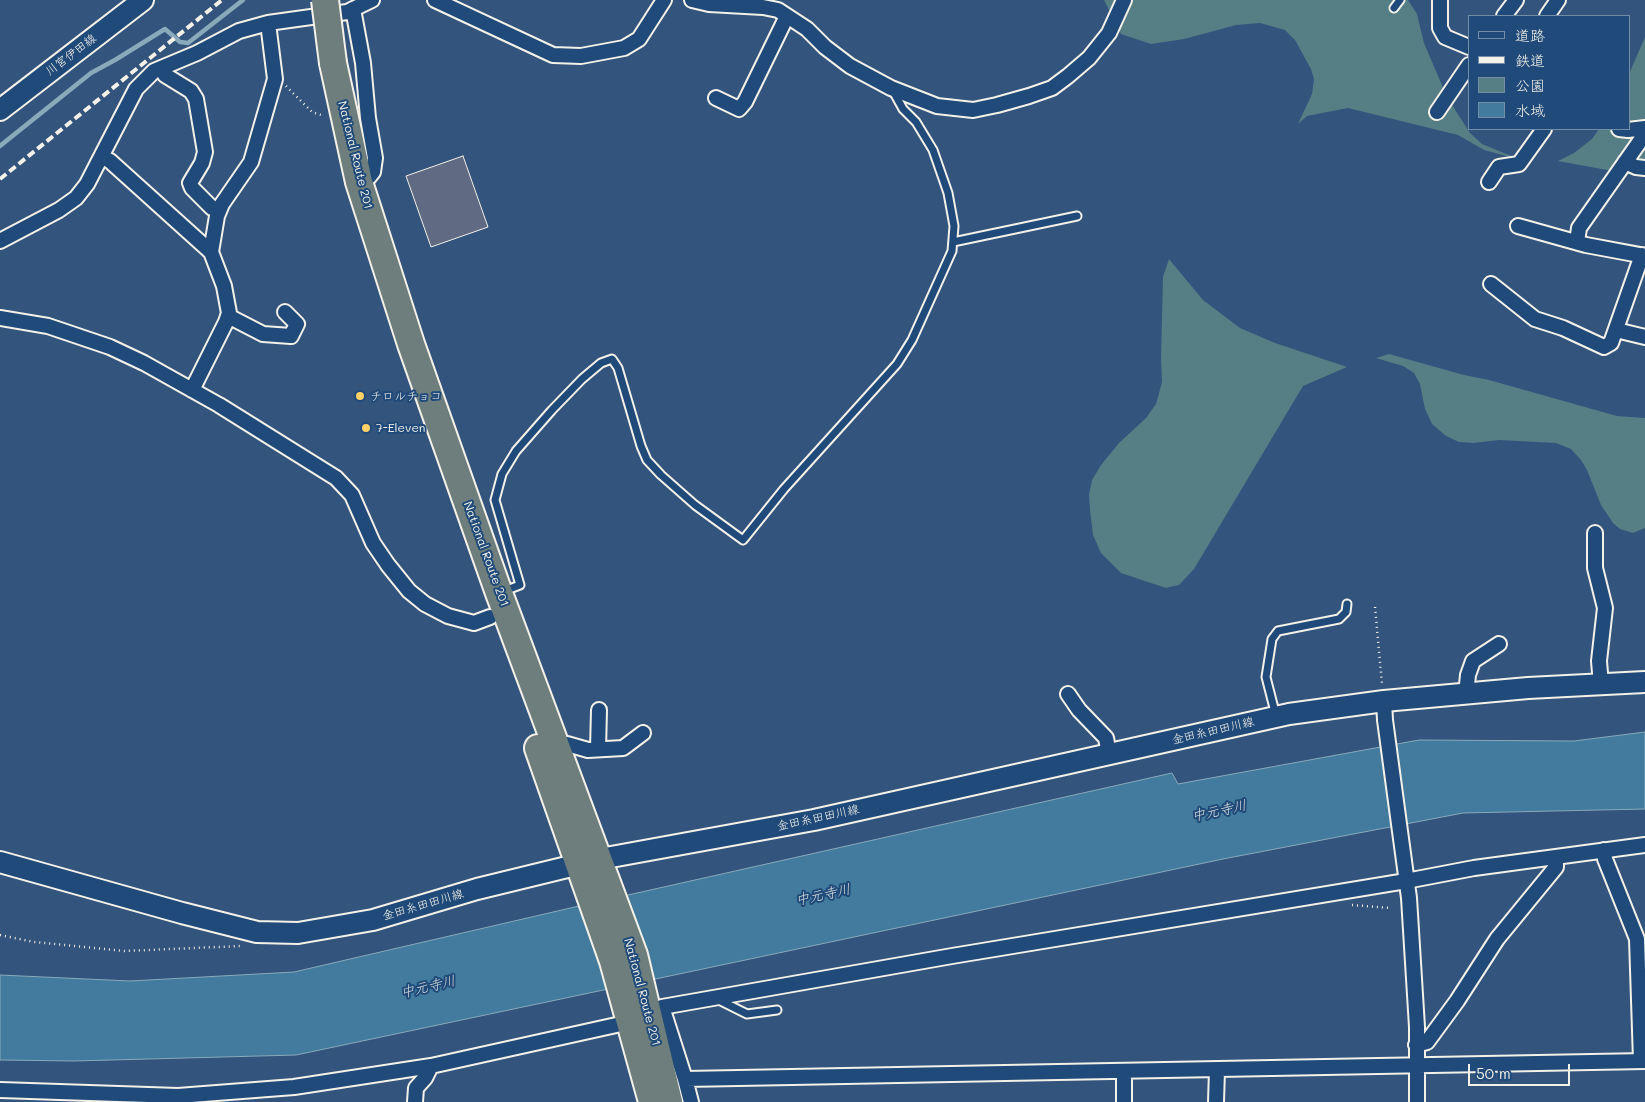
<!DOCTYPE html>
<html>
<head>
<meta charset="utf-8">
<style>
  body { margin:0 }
  #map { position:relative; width:1645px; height:1102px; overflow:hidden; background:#33547d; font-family:Mali,"Klee One",sans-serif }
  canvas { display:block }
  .legend { position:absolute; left:1468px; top:15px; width:162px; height:115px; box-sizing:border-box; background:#1f4a7a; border:1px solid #748da6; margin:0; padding:6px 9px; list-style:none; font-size:15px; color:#f4f1e8 }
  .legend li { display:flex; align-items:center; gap:10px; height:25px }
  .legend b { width:25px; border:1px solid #748da6 }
  .scale { position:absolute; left:1468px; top:1064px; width:102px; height:22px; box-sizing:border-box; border:2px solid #f4f1e8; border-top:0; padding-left:6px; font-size:15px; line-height:18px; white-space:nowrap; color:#f4f1e8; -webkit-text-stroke:4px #1f4a7a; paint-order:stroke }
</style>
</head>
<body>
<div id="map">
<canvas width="1645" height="1102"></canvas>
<ul class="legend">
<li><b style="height:6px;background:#1f4a7a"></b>道路</li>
<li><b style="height:6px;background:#f4f1e8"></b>鉄道</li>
<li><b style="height:14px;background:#567e85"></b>公園</li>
<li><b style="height:14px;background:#427b9d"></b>水域</li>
</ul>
<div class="scale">50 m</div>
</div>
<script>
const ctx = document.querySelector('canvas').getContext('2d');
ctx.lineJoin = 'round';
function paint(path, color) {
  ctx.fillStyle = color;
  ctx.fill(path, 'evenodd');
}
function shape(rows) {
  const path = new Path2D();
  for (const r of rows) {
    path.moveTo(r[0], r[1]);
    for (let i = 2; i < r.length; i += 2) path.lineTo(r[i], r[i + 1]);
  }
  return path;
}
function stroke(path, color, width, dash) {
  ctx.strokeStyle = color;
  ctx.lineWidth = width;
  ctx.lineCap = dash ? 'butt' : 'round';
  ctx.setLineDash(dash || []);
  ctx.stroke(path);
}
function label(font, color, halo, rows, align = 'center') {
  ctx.font = font + ' Mali,"Klee One",sans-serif';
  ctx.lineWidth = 4;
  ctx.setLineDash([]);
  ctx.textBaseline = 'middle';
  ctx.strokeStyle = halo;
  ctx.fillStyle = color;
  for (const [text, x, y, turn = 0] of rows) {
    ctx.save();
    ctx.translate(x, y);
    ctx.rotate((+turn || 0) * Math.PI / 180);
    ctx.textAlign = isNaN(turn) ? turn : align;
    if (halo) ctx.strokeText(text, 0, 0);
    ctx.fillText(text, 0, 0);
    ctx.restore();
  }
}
const green = shape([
  [1104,0,1408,0,1417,14,1424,43,1447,97,1470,133,1482,144,1521,160,1484,150,1458,135,1348,108,1307,116,1298,124,1312,94,1314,79,1311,69,1295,40,1285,30,1260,23,1236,25,1184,39,1151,44,1121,34],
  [1645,37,1645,177,1558,161,1574,153,1592,139,1599,129,1629,129,1629,74],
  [1169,259,1203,300,1240,328,1275,343,1347,367,1303,386,1194,569,1179,585,1166,588,1121,573,1101,553,1093,535,1090,510,1089,495,1092,480,1101,465,1119,443,1146,418,1156,404,1162,382,1161,358,1163,277],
  [1389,354,1464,375,1489,380,1617,416,1645,418,1645,528,1633,533,1620,529,1613,523,1601,505,1587,470,1581,460,1571,449,1556,443,1499,440,1474,443,1459,442,1446,436,1432,424,1425,409,1420,384,1414,373,1403,366,1376,358]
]);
const water = shape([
  [1645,732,1645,809,1463,813,1223,859,296,1055,74,1061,0,1060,0,975,130,981,294,972,579,906,1172,773,1178,784,1419,740,1574,741,1645,732]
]);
const stream = shape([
  [0,146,91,73,115,60,165,29,180,42,188,43,243,0]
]);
const building = shape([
  [463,156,488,227,431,247,406,176,463,156]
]);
const path = shape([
  [286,86,312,112,324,116],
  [1375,607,1382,684],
  [1352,905,1390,908],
  [0,935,34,942,125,951,240,946]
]);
const lane = shape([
  [1394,8,1400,0],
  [953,242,1077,216],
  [504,591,520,585,495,500,502,474,516,451,552,410,582,379,601,363,612,359,618,368,641,446,647,460,661,475,695,505,743,540,784,489,897,364,912,340,952,251,954,226,948,193,933,150,916,122,903,109,892,89],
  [1276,716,1266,677,1272,639,1278,631,1339,619,1346,612,1347,604],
  [717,999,747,1014,777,1010]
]);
const street = shape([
  [435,0,553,55,581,56,624,48,639,39,664,0],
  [692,0,709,4,763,7,778,10,807,29,825,47,850,66,891,88,937,106,973,110,997,105,1029,96,1052,88,1068,76,1089,58,1109,33,1124,0],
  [1440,0,1440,28,1445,37,1469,47],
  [353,9,363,63,368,118,375,158,373,172,369,177,359,182],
  [1504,16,1516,0],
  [1547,16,1558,0],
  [161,68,165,75,191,91,196,99,205,152,202,163,190,183,192,188,212,208,219,210],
  [716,98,739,109,745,102,787,16],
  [1437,112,1469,65],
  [1619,129,1628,130,1645,128],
  [102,157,110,161,211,252],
  [1625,162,1636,167,1645,168],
  [1489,182,1499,167,1519,164,1544,129],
  [1518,226,1586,245,1645,256],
  [0,241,59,210,76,198,87,184,136,89,154,71,197,53,239,31,268,23,347,12,372,0],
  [1577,242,1579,228,1645,134],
  [1491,284,1535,319,1563,328,1604,347,1611,343,1642,255],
  [228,316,263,334,291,336,297,324,285,312],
  [0,318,48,326,110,347,144,363,219,405,336,478,352,495,373,543,388,565,409,591,425,604,448,616,474,623,490,617],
  [1616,330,1645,337],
  [192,390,226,322,229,313,224,286,211,252,217,216,222,204,251,162,275,79,268,23],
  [1595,533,1595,568,1605,608,1599,661,1601,685],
  [1068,694,1079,710,1106,738,1109,754],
  [1466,694,1468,675,1473,661,1499,644],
  [1384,701,1385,720,1409,898,1417,1027,1417,1102],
  [557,748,567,744,588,750,623,748,643,733],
  [598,749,599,710],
  [1604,850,1605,859,1637,939,1641,1061],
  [662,1007,685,1079,691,1102],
  [1416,1045,1427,1042,1457,1001,1497,939,1556,867,1556,857],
  [1124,1072,1124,1102],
  [685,1079,1645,1061],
  [0,1090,178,1096,294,1087,431,1066,630,1022,649,1016,662,1007,952,956,1406,881,1474,868,1645,845],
  [415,1102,416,1088,425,1078,431,1066],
  [1216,1102,1217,1070]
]);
const secondary = shape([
  [0,110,143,0],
  [0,862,182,913,257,932,298,933,373,920,477,889,600,859,814,820,1289,714,1384,701,1528,688,1645,682]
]);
const highway = shape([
  [333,63,359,182,411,344,499,593,634,955,669,1102],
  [538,748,613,961,651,1098]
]);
const rail = shape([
  [0,179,222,0]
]);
const highwayBridge = shape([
  [325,0,333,63]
]);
const markers = [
  [360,396,5,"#ffd166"],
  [366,428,5,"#ffd166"]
];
const streetNames = [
  ["川宮伊田線",71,55,-37],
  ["National Route 201",355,155,76],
  ["National Route 201",486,554,70],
  ["金田糸田田川線",1213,731,-13],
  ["金田糸田田川線",818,818,-12],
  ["金田糸田田川線",423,905,-16],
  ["National Route 201",642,992,75]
];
const poiNames = [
  ["チロルチョコ",370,396],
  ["7-Eleven",376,428]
];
const waterNames = [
  ["中元寺川",1219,811,-12],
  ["中元寺川",823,895,-12],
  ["中元寺川",428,987,-13]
];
paint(green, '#567e85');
paint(water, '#427b9d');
stroke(water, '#89aabb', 1);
stroke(stream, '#89aabb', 4.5);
paint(building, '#616a83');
stroke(building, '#f4f1e8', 1);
stroke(lane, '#f4f1e8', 11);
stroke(street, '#f4f1e8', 18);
stroke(secondary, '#f4f1e8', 24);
stroke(highway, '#f4f1e8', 30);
stroke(path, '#f4f1e8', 2.5, [1, 4]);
stroke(lane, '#1f4a7a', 7);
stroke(street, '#1f4a7a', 14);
stroke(secondary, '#1f4a7a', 20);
stroke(highway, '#6d7e7c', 26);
stroke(rail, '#f4f1e8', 4, [8, 4]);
stroke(highwayBridge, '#f4f1e8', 30, []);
stroke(highwayBridge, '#6d7e7c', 26);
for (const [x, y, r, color] of markers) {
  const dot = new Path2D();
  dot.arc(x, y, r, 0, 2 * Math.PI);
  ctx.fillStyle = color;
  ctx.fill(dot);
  stroke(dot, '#1f4a7a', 2);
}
label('12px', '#f4f1e8', '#1f4a7a', streetNames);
label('12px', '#f4f1e8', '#1f4a7a', poiNames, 'left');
label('italic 14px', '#d9dfdd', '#1f4a7a', waterNames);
</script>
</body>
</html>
